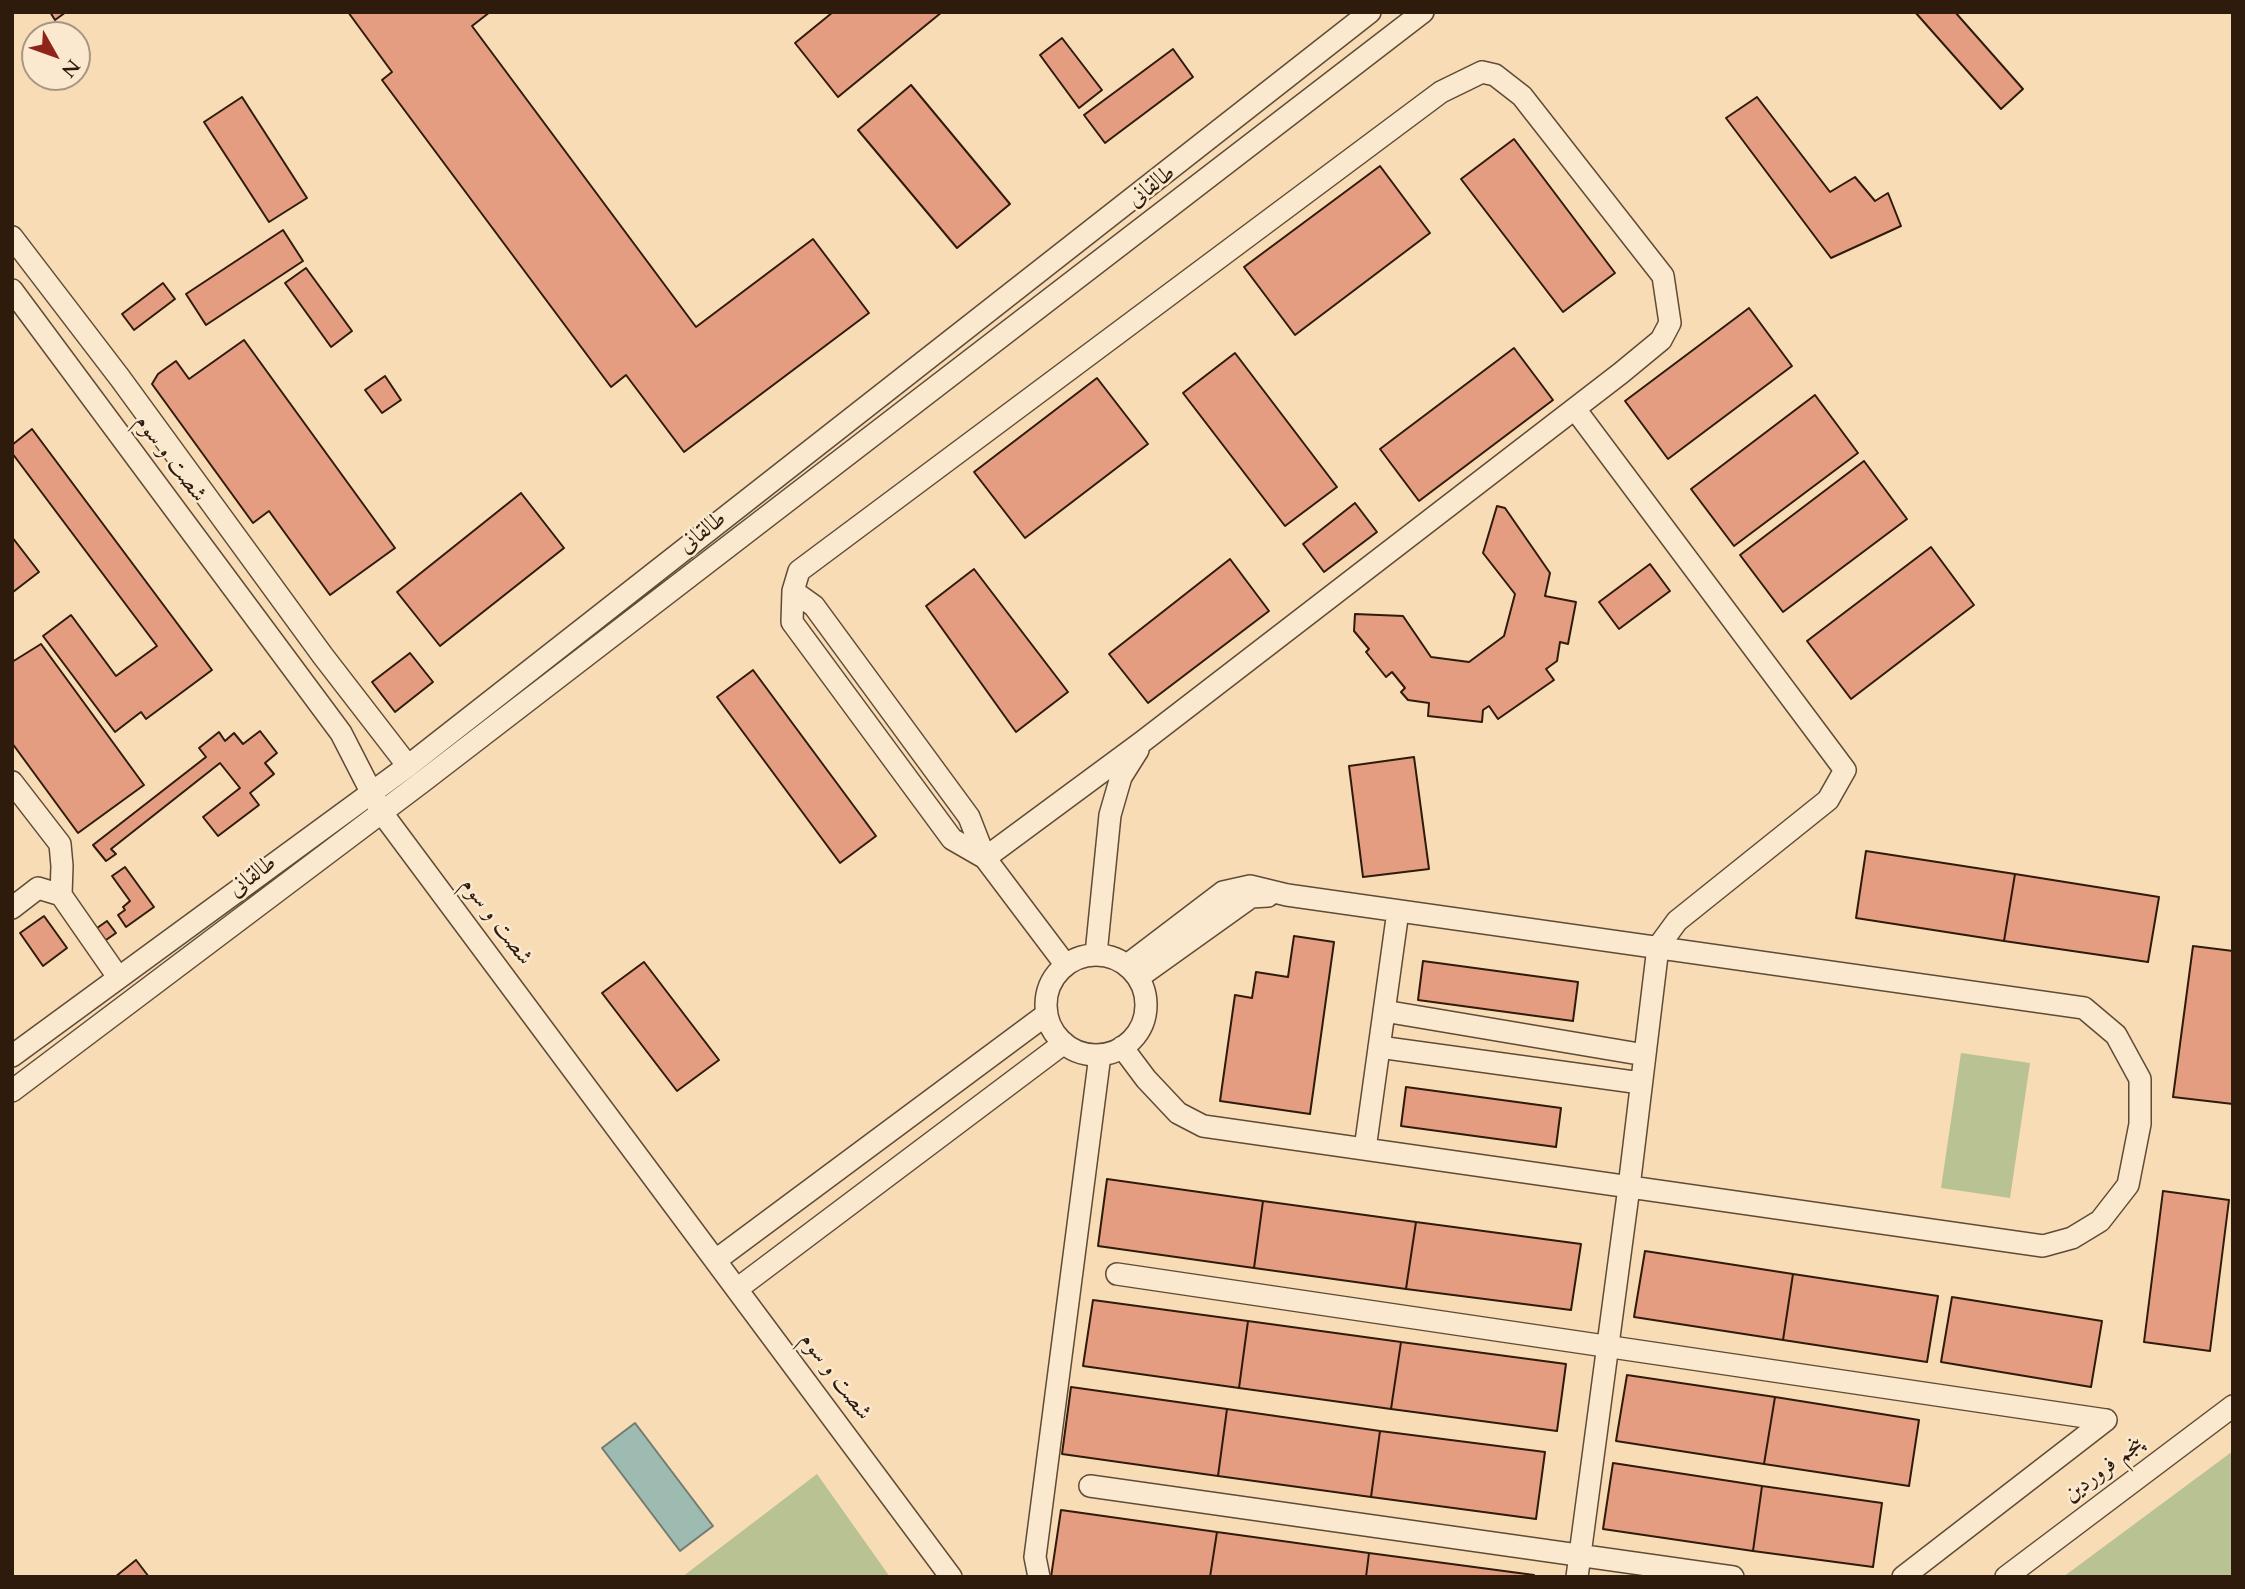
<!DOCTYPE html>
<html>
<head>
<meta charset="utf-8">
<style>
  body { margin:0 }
  #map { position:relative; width:2245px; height:1589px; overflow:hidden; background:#f8dcb5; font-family:Cardo,serif }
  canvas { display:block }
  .frame { position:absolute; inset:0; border:14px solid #2e1b0c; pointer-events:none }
  .north { position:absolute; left:21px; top:21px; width:70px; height:70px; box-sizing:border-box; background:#fae8cf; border:2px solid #a89681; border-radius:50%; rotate:130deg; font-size:19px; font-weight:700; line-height:28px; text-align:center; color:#2e1b0c }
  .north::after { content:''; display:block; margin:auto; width:24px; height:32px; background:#8f2418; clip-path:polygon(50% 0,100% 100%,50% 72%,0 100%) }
</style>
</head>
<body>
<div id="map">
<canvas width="2245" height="1589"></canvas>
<div class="frame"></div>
<div class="north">N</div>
</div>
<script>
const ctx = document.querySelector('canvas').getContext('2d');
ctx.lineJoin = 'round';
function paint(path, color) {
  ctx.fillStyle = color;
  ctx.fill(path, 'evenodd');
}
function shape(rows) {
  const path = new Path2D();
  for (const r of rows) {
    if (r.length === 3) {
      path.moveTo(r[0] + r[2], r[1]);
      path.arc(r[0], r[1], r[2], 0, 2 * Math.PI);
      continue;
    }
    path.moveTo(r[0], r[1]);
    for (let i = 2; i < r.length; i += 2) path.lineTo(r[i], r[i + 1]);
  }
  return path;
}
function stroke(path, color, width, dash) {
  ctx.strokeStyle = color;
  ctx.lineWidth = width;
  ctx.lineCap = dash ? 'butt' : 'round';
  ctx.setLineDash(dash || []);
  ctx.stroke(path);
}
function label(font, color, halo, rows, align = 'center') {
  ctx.font = font + ' Cardo,Amiri,serif';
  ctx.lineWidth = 5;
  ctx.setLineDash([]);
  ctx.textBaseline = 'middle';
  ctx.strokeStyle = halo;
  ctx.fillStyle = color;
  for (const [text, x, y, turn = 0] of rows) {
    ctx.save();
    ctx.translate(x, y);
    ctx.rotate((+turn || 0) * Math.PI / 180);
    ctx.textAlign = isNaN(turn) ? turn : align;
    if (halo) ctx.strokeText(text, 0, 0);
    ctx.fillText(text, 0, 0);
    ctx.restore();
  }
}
const green = shape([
  [1961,1053,2030,1063,2010,1198,1941,1188],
  [2233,1451,2233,1577,2063,1577],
  [817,1474,890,1577,682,1577]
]);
const water = shape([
  [635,1423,713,1526,680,1551,602,1448,635,1423]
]);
const building = shape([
  [50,12,66,12,55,20,50,12],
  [348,12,490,12,472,26,696,327,813,239,869,313,684,452,626,375,611,387,382,80,392,72,348,12],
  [833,12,942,12,838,97,795,43,833,12],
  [1915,12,1955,12,2023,89,2001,109,1915,12],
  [1062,38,1102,90,1079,108,1040,55,1062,38],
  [1173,49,1193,77,1105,143,1084,115,1173,49],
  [911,85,1010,204,957,248,858,130,911,85],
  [242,97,307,198,269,222,204,122,242,97],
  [1757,97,1830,192,1855,177,1875,201,1888,193,1901,226,1831,258,1726,118,1757,97],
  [1514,139,1615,273,1563,312,1461,179,1514,139],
  [1380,166,1430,233,1295,335,1244,267,1380,166],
  [283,230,303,261,206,325,186,294,283,230],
  [306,268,352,331,331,347,285,283,306,268],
  [163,283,175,299,134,330,122,314,163,283],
  [1749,308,1792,366,1668,459,1625,401,1749,308],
  [244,340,395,548,330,595,269,511,253,523,152,384,158,374,176,361,189,379,244,340],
  [1514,348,1553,400,1419,501,1380,449,1514,348],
  [1235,353,1337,487,1285,526,1183,393,1235,353],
  [385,376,401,400,382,413,365,390,385,376],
  [1097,378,1148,444,1025,538,974,472,1097,378],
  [1815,395,1858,453,1734,546,1691,489,1815,395],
  [32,429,212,670,146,719,141,712,115,732,43,636,71,615,116,676,157,646,12,453,12,445,32,429],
  [1864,461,1907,519,1783,612,1740,555,1864,461],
  [521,493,564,548,440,646,397,592,521,493],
  [1355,503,1377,532,1324,572,1303,544,1355,503],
  [1497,506,1505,508,1550,573,1545,596,1576,602,1568,644,1560,642,1557,661,1546,669,1554,680,1498,719,1489,706,1483,710,1482,722,1428,716,1429,703,1408,700,1401,692,1405,688,1392,672,1386,677,1366,652,1369,649,1354,631,1355,614,1403,616,1431,657,1469,662,1504,636,1515,594,1483,553,1497,506],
  [12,537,39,572,13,592,12,590,12,537],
  [1931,547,1974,605,1851,699,1807,641,1931,547],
  [1230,559,1269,611,1148,703,1109,654,1230,559],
  [1650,564,1670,591,1619,629,1599,602,1650,564],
  [974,569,1068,692,1016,732,926,606,974,569],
  [41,644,144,785,78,833,12,743,12,662,41,644],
  [410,653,433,682,395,712,372,682,410,653],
  [753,670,876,836,840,863,717,697,753,670],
  [260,731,277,753,265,763,274,774,250,793,259,805,218,836,203,817,240,788,220,763,111,849,116,854,106,861,93,845,206,757,199,748,219,732,225,741,234,733,243,744,260,731],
  [1414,757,1429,869,1363,877,1349,766,1414,757],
  [1866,851,2015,874,2004,941,1856,918,1866,851],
  [125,867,154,907,126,927,118,915,125,910,123,907,130,901,112,876,125,867],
  [2015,874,2159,897,2148,962,2004,941,2015,874],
  [44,916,67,948,43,966,20,933,44,916],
  [107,921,116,933,96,947,87,935,107,921],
  [1294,936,1334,942,1310,1114,1220,1101,1235,995,1252,998,1256,972,1288,977,1294,936],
  [2193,946,2233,951,2233,1104,2173,1097,2193,946],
  [1423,961,1578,982,1573,1021,1418,1000,1423,961],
  [644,962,719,1060,677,1091,602,993,644,962],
  [1406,1087,1561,1108,1556,1147,1401,1126,1406,1087],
  [1107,1179,1263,1201,1254,1268,1098,1246,1107,1179],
  [2163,1191,2229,1200,2210,1351,2144,1342,2163,1191],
  [1263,1201,1416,1222,1406,1289,1254,1268,1263,1201],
  [1416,1222,1581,1244,1571,1310,1406,1289,1416,1222],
  [1645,1251,1793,1274,1783,1340,1634,1317,1645,1251],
  [1793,1274,1938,1296,1927,1362,1783,1340,1793,1274],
  [1952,1297,2102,1321,2091,1387,1941,1362,1952,1297],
  [1093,1300,1248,1321,1239,1388,1083,1366,1093,1300],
  [1248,1321,1401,1342,1391,1409,1239,1388,1248,1321],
  [1401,1342,1566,1364,1557,1431,1391,1409,1401,1342],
  [1627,1375,1775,1397,1764,1464,1616,1441,1627,1375],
  [1071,1387,1227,1409,1218,1476,1062,1454,1071,1387],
  [1775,1397,1919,1420,1909,1486,1764,1464,1775,1397],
  [1227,1409,1380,1431,1371,1497,1218,1476,1227,1409],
  [1380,1431,1545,1452,1536,1519,1371,1497,1380,1431],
  [1613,1463,1762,1486,1753,1551,1603,1529,1613,1463],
  [1762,1486,1882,1503,1873,1567,1753,1551,1762,1486],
  [1061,1510,1217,1532,1210,1577,1051,1577,1061,1510],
  [1217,1532,1369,1553,1366,1577,1210,1577,1217,1532],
  [1369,1553,1534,1575,1534,1577,1366,1577,1369,1553],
  [136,1560,149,1577,115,1577,136,1560]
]);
const minor = shape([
  [1482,72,1495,75,1522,96,1663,276,1670,323,1661,340,1621,373,1142,742,985,858,952,839,792,622,793,591,799,571,1441,92,1482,72],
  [12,237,120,378,323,656,408,766],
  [12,290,341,733,382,813,951,1577],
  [1575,409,1845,770,1828,800,1677,921,1658,947,1629,1187,1577,1577],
  [793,591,814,606,969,817,985,858,1065,964],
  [12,782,60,844,62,866,61,895],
  [12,908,38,888,61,895,118,977],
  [1096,954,1110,815,1121,777,1138,750],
  [1096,1005,50],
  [1139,977,1251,897,1268,896],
  [1384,1011,1645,1055],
  [1122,1047,1146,1079,1178,1113,1203,1126,2043,1246,2072,1238,2100,1221,2128,1185,2140,1124,2140,1079,2116,1035,2084,1008,1287,895,1250,886,1223,892,1127,965],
  [1379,1047,1641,1083],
  [12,1056,408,766,1370,12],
  [12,1091,422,782,1423,12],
  [1365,1149,1398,911],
  [716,1260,1047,1014],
  [1117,1274,2106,1420],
  [737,1289,1064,1043],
  [1090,1486,1733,1577],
  [1039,1577,1035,1557,1100,1055],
  [1903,1577,2106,1420],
  [2006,1577,2233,1406]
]);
const streetNames = [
  ["طالقانی",1152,187,-38],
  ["شصت و سوم",170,459,53],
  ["طالقانی",703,533,-38],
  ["طالقانی",253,877,-37],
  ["شصت و سوم",496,922,53],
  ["شصت و سوم",835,1377,53],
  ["پنجم فروردین",2104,1470,-37]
];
paint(green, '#b8c292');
paint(water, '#9dbbb1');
stroke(water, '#717b6f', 2);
paint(building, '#e59d81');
stroke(building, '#2e1b0c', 2);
stroke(minor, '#604b36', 24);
stroke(minor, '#fae8cf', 21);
label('23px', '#2e1b0c', '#fae8cf', streetNames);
</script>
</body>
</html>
